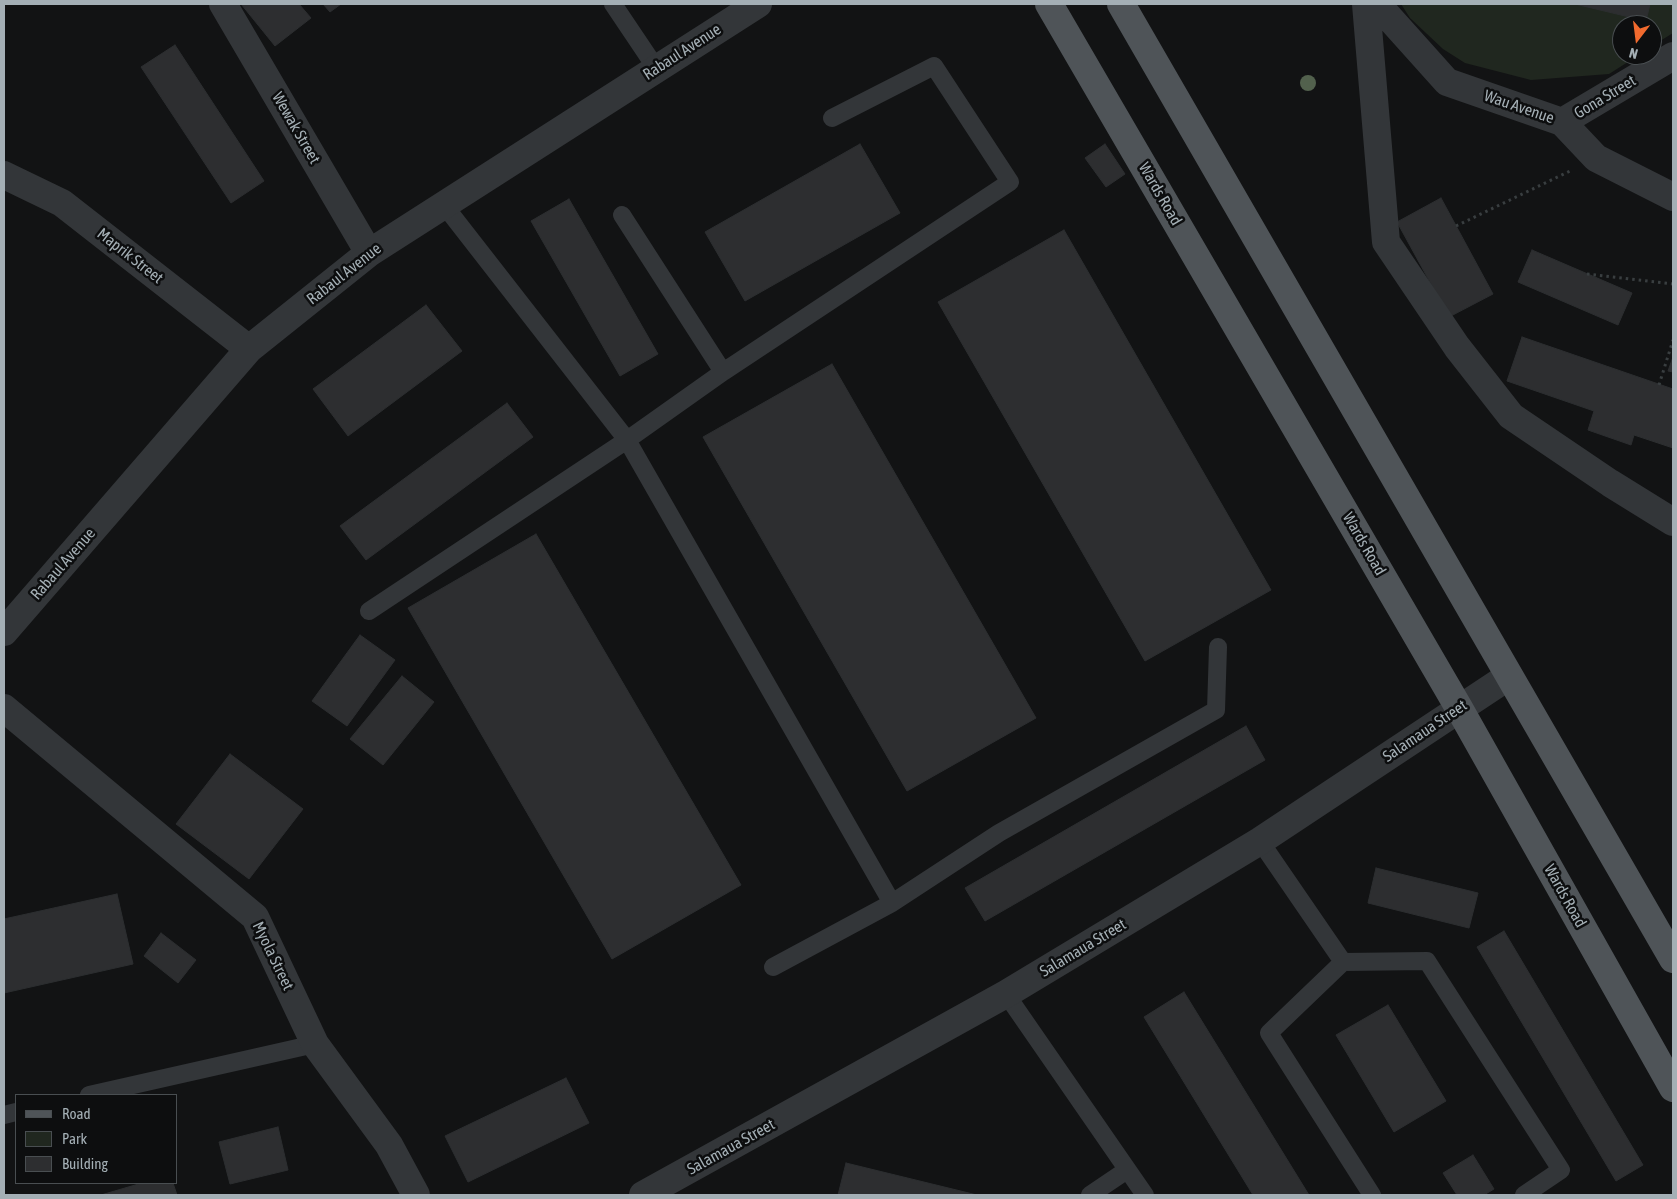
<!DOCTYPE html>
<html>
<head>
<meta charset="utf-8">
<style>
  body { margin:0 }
  #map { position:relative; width:1677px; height:1199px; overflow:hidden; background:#121314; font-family:"Asap Condensed",sans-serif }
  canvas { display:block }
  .frame { position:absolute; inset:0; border:5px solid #a4afb5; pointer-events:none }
  .legend { position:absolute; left:15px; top:1094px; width:162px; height:90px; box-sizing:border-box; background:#0d0e0f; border:1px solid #494e51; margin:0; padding:6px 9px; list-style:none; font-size:15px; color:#a4afb5 }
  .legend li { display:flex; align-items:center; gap:10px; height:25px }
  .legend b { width:25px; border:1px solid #494e51 }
  .north { position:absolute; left:1612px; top:15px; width:50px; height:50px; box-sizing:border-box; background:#0d0e0f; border:1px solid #494e51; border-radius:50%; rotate:195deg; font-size:14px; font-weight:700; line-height:20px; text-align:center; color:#a4afb5 }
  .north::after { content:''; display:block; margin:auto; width:18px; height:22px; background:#f16a2e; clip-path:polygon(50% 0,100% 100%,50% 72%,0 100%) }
</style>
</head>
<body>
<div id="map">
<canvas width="1677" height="1199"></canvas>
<div class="frame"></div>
<ul class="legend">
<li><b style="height:6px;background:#4f5458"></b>Road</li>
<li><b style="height:14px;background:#20271f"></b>Park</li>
<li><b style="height:14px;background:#2d2e30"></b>Building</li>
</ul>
<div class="north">N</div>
</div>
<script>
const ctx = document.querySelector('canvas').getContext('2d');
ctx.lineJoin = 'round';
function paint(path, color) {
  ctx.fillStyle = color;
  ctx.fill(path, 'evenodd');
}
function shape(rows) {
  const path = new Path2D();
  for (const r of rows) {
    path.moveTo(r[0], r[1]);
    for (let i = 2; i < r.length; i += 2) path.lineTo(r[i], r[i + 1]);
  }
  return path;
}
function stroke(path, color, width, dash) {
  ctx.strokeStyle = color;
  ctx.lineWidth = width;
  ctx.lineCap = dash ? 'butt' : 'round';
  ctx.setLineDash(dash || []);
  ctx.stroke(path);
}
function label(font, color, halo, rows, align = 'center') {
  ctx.font = font + ' "Asap Condensed",sans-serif';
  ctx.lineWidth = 5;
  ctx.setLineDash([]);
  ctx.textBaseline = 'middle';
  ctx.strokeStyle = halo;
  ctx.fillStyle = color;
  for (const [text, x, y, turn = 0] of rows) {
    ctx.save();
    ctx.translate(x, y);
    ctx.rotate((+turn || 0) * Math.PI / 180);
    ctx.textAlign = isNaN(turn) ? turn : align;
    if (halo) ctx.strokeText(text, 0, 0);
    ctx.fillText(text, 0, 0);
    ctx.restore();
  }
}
const green = shape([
  [1401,4,1673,4,1673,33,1652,46,1652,25,1622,25,1622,55,1639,55,1609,74,1531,80,1465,63,1443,49,1410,18]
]);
const building = shape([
  [241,4,299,4,311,18,275,46,241,4],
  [323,4,341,4,330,12,323,4],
  [1575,4,1650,4,1646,21,1575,4],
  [175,45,264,181,231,203,141,67,175,45],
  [860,144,900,213,745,301,705,232,860,144],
  [1105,144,1125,174,1106,187,1085,158,1105,144],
  [1441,198,1493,294,1449,317,1397,222,1441,198],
  [569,199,658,354,620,376,531,221,569,199],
  [1064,230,1271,590,1145,661,938,302,1064,230],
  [1532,250,1632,293,1618,325,1518,282,1532,250],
  [426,305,462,351,348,436,313,389,426,305],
  [1522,337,1673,389,1673,448,1634,435,1631,445,1588,430,1594,411,1507,381,1522,337],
  [1673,357,1673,372,1668,371,1673,357],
  [832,364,1036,718,907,791,703,437,832,364],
  [507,403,533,437,366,560,340,526,507,403],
  [536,534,741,885,612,959,408,608,536,534],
  [360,635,395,660,347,726,312,701,360,635],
  [402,676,434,702,383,765,350,739,402,676],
  [1246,726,1265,760,985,921,965,888,1246,726],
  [230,754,303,809,249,879,176,824,230,754],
  [1376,868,1478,893,1469,928,1368,903,1376,868],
  [117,894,133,964,4,993,4,919,117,894],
  [1504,931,1643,1165,1616,1181,1477,947,1504,931],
  [161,933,196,960,178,983,144,956,161,933],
  [1184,992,1309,1195,1253,1195,1144,1017,1184,992],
  [1388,1005,1446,1101,1394,1132,1336,1035,1388,1005],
  [566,1078,589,1123,468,1182,445,1136,566,1078],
  [278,1127,288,1170,230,1184,219,1142,278,1127],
  [1473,1155,1494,1189,1484,1195,1457,1195,1443,1173,1473,1155],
  [846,1163,977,1195,838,1195,846,1163],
  [142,1183,173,1183,177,1195,101,1195,142,1183]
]);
const path = shape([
  [1456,226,1570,171],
  [1587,274,1673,284],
  [1659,385,1673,340]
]);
const lane = shape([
  [613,4,656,68],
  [444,205,627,440,892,903],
  [622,215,723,372],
  [369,611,627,440,723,372,1010,182,934,66,832,118],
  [1260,841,1343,962],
  [773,967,892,903,999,833,1216,710,1218,647],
  [1006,994,1145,1195],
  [89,1095,315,1044],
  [4,1115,16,1112],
  [1090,1195,1127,1170],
  [1372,1195,1269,1033,1343,962,1427,961,1561,1170,1524,1195]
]);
const street = shape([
  [223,4,369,253],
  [1366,4,1386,242,1457,347,1511,416,1610,483,1673,522],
  [1377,4,1447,82,1562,122,1596,158,1673,197],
  [1562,122,1673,56],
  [4,175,62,203,249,349],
  [4,632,249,349,369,253,758,4],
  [4,708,255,917,315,1044,389,1145,416,1195],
  [643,1195,1006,994,1260,841,1509,676]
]);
const primary = shape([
  [1049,4,1459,708,1673,1088],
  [1121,4,1673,959]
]);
const trees = [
  [1308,83]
];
const streetNames = [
  ["Rabaul Avenue",682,52,-33],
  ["Gona Street",1605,97,-31],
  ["Wau Avenue",1519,107,19],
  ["Wewak Street",296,128,60],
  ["Wards Road",1160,194,60],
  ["Maprik Street",130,256,38],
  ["Rabaul Avenue",344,274,-38],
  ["Wards Road",1364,544,60],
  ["Rabaul Avenue",63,564,-49],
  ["Salamaua Street",1425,731,-34],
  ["Wards Road",1565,896,61],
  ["Salamaua Street",1083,948,-31],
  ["Myola Street",273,956,64],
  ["Salamaua Street",731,1147,-29]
];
paint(green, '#20271f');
paint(building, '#2d2e30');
stroke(building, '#2c2e30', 1);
stroke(path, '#393e40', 3, [2.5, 4]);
stroke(lane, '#333639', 18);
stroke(street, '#333639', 28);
stroke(primary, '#4f5458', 28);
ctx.fillStyle = '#52614d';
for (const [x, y] of trees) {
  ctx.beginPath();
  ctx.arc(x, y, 8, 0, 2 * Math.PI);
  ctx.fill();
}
label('16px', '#a4afb5', '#0d0e0f', streetNames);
</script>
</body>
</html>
